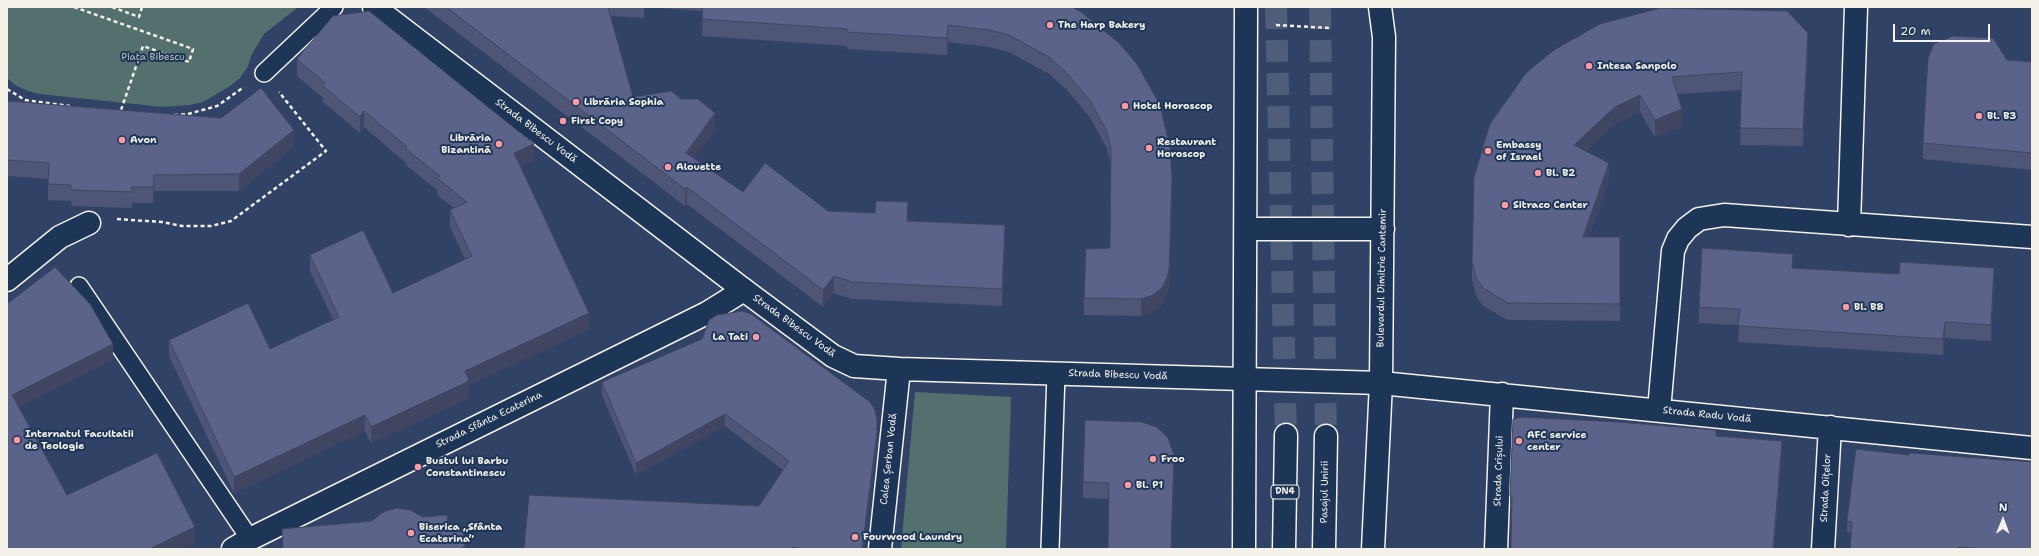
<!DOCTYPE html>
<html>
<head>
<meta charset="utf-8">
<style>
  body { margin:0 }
  #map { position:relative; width:2039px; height:556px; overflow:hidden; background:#304366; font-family:"Shantell Sans",sans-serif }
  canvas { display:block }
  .frame { position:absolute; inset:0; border:8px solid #f4f1e8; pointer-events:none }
  .north { position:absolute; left:1983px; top:500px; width:40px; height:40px; -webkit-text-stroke:3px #1d3557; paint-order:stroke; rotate:1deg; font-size:11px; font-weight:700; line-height:16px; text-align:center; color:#f4f1e8 }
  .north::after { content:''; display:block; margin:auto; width:14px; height:18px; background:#f4f1e8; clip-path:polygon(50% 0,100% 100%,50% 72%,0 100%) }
  .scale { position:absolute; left:1893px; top:24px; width:97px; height:18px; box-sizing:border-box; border:2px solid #f4f1e8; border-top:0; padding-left:5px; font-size:12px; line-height:14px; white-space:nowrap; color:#f4f1e8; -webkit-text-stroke:3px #1d3557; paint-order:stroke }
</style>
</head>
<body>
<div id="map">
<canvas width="2039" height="556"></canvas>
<div class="frame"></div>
<div class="north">N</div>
<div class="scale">20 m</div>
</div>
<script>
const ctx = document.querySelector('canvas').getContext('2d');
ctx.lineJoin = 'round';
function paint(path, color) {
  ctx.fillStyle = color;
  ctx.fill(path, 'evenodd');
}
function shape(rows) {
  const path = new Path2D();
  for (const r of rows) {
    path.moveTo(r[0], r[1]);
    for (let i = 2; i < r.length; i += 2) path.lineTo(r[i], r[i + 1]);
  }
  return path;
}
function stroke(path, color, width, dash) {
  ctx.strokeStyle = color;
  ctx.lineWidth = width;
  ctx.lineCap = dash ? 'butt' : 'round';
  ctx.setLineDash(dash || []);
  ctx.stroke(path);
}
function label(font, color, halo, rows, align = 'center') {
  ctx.font = font + ' "Shantell Sans",sans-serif';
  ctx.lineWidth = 4;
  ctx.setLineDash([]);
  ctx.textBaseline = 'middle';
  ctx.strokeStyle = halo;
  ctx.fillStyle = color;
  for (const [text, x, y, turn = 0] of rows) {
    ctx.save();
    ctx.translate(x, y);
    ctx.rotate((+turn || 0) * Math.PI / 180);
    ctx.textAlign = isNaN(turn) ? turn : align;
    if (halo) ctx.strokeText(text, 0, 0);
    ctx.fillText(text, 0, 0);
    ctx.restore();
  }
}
const green = shape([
  [7,7,298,7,264,34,252,54,247,68,240,78,230,86,203,102,189,105,163,107,40,94,28,91,15,85,7,78],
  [915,392,1011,397,1006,549,901,549]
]);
const primaryTunnel = shape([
  [1276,7,1286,435],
  [1320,7,1326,436]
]);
const path = shape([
  [74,7,193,49,189,62,143,46,120,113],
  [112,7,139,17,142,7],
  [1276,25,1329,28],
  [7,89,25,100,70,106],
  [174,115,188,114,217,106,244,87],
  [117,219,162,222,182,226,211,226,231,221,326,151,279,92]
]);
const lane = shape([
  [264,73,334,7],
  [79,286,250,539],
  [1050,549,1056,374]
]);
const street = shape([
  [1849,225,1856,7],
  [7,280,60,237,89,223],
  [1381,383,2032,448],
  [1659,410,1673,251,1678,239,1687,228,1699,219,1724,215,2032,237],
  [233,549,250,539,707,313,744,290],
  [1496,549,1502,394],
  [1823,549,1830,427]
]);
const secondary = shape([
  [374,7,744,290,833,356,854,366,899,369,1381,383],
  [880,549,899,369]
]);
const primary = shape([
  [1246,229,1383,229],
  [1244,549,1246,7],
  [1284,549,1286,435],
  [1324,549,1326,436],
  [1373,549,1381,383,1384,37,1380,7]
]);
const wall = shape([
  [424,7,1072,7,1172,195,1169,286,1167,295,1162,305,1151,313,1141,316,1084,315,1084,298,1110,248,1111,166,1107,149,1091,119,1067,90,1049,74,1009,52,989,47,948,42,947,55,847,49,847,46,702,36,703,11,644,7,644,18,610,16,633,97,715,130,694,158,743,192,828,211,908,221,1005,242,1002,306,852,299,834,293,823,307,687,204,685,206],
  [1808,50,1803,146,1740,145,1742,90,1677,94,1682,127,1655,137,1640,112,1615,124,1586,151,1609,180,1589,237,1620,237,1620,321,1508,320,1483,306,1476,295,1472,280,1472,262,1526,73],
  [297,59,534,160,520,166,589,329,469,385,469,398,371,443,365,431,234,493,169,356,169,340,270,349,333,320,310,271,310,255,393,293,465,259,450,227,450,210,454,208,437,195,437,190,406,165,406,163,364,127,360,133,323,102,323,98,297,76],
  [2007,60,2032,62,2032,170,1923,159,1923,143],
  [7,101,294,146,239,191,154,191,153,203,132,203,132,208,72,206,71,201,48,200,48,179,7,176],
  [1793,268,1994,284,1991,341,1945,338,1943,355,1738,342,1739,325,1699,323,1699,307],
  [602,382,877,433,877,445,863,549,524,549,759,506,783,470,725,426,636,475,602,395],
  [1716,436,1782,453,1774,549,1511,549,1512,508,1510,508,1510,496],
  [1909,455,2032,549,1850,549,1851,532,1847,532,1847,521],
  [1174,471,1109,499,1083,498,1083,482]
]);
const shadedWall = shape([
  [948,25,948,42,947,55,947,38],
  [1808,33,1808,50,1803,146,1803,129],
  [1640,95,1640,112,1615,124,1574,163,1574,145,1615,107],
  [1682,109,1682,127,1655,137,1655,120],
  [364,111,364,127,360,133,360,117],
  [715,113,715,130,686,170,686,153],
  [294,130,294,146,239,191,239,174],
  [534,144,534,160,514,169,514,153],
  [1609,163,1609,180,1583,254,1583,237],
  [154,175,154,191,153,203,153,187],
  [1172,178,1172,195,1169,286,1167,295,1162,305,1151,313,1141,316,1141,299],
  [687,187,687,204,685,206,685,189],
  [1005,225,1005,242,1002,306,1002,289],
  [1994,268,1994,284,1991,341,1991,325],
  [834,276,834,293,823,307,823,290],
  [589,313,589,329,469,385,469,398,371,443,371,427,465,371],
  [1945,322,1945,338,1943,355,1943,339],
  [113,344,113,360,12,411,12,395],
  [725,414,725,426,636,475,636,463],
  [365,415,365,431,234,493,234,477],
  [877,420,877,445,863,549,862,549],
  [1782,441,1782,453,1774,549,1773,549],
  [1174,455,1174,471,1171,549],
  [195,527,195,543,181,549,149,549],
  [465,546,465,549,460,549]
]);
const building = shape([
  [446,7,608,7,633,97,671,91,681,99,698,99,715,113,686,153,743,192,765,163,828,211,875,213,876,201,908,202,907,221,1005,225,1002,289,852,282,834,276,823,290,687,187,685,189,446,7],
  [703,7,1072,7,1081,12,1119,43,1137,64,1160,105,1170,147,1172,178,1169,269,1167,278,1162,288,1151,296,1141,299,1084,298,1086,249,1110,248,1111,149,1107,132,1091,102,1067,73,1049,57,1009,35,989,30,948,25,947,38,847,32,847,29,702,19,703,7],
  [1660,8,1787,11,1808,33,1803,129,1740,128,1742,72,1672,77,1682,109,1655,120,1640,95,1615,107,1574,145,1609,163,1583,237,1620,237,1620,304,1508,303,1483,288,1476,278,1472,262,1474,177,1490,124,1526,73,1554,50,1600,24,1660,8],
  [369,11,534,144,514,153,589,313,465,371,469,381,371,427,365,415,234,477,169,340,248,303,270,349,339,317,310,255,363,230,393,293,472,256,450,210,467,202,437,178,440,176,406,149,406,146,364,111,360,117,323,86,325,83,297,59,333,16,369,11],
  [1953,36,1993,38,2007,60,2032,62,2032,153,1923,143,1928,58,1934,44,1953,36],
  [261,88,294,130,239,174,154,175,153,187,131,187,132,192,72,190,71,185,48,184,49,163,7,160,7,101,221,118,261,88],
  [1702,248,1793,254,1792,268,1899,274,1900,262,1994,268,1991,325,1945,322,1943,339,1738,326,1740,309,1699,307,1702,248],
  [55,267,90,304,113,344,12,395,67,495,157,453,195,527,149,549,7,549,7,304,55,267],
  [743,311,751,314,870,402,875,410,877,420,877,432,862,549,804,549,792,547,793,549,524,549,529,495,759,506,789,461,725,414,636,463,602,382,702,339,709,320,717,315,743,311],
  [1521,417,1618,422,1716,430,1716,436,1782,441,1773,549,1511,549,1512,496,1510,496,1513,419,1521,417],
  [1085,420,1141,422,1157,427,1168,438,1174,455,1171,549,1108,549,1109,483,1083,482,1085,420],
  [1856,449,1909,455,1910,453,2032,462,2032,549,1987,549,1958,547,1958,549,1850,549,1852,522,1847,521,1856,449],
  [397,508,410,510,423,517,447,515,448,523,463,530,465,546,460,549,283,549,282,529,372,521,383,512,397,508]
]);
const markers = [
  [1050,25,4,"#ff9aa2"],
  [1589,66,4,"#ff9aa2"],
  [576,102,4,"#ff9aa2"],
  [1125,106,4,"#ff9aa2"],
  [1979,116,4,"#ff9aa2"],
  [563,121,4,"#ff9aa2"],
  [122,140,4,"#ff9aa2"],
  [499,144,4,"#ff9aa2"],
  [1149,148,4,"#ff9aa2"],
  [1488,151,4,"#ff9aa2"],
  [668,167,4,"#ff9aa2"],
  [1538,173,4,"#ff9aa2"],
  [1505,205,4,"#ff9aa2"],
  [1846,307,4,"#ff9aa2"],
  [756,337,4,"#ff9aa2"],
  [17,440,4,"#ff9aa2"],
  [1519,441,4,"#ff9aa2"],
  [1153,459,4,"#ff9aa2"],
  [418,467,4,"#ff9aa2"],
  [1128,485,4,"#ff9aa2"],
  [411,533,4,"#ff9aa2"],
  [855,537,4,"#ff9aa2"]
];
const shields = [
  [1285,492,28]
];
const shieldNames = [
  ["DN4",1285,492]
];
const poiNames = [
  ["The Harp Bakery",1058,25],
  ["Intesa Sanpolo",1597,66],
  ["Librăria Sophia",584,102],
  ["Hotel Horoscop",1133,106],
  ["Bl. B3",1987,116],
  ["First Copy",571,121],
  ["Librăria",491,138,"right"],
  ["Bizantină",491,150,"right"],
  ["Avon",130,140],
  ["Restaurant",1157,142],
  ["Horoscop",1157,154],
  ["Embassy",1496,145],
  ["of Israel",1496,157],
  ["Alouette",676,167],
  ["Bl. B2",1546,173],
  ["Sitraco Center",1513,205],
  ["Bl. B8",1854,307],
  ["La Tati",748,337,"right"],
  ["Internatul Facultatii",25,434],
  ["de Teologie",25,446],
  ["AFC service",1527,435],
  ["center",1527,447],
  ["Froo",1161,459],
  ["Bustul lui Barbu",426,461],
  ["Constantinescu",426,473],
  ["Bl. P1",1136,485],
  ["Biserica „Sfânta",419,527],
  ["Ecaterina”",419,539],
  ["Fourwood Laundry",863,537]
];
const parkNames = [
  ["Piața Bibescu",153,57]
];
const streetNames = [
  ["Strada Bibescu Vodă",536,131,37],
  ["Bulevardul Dimitrie Cantemir",1382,278,-89],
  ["Strada Bibescu Vodă",794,326,36],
  ["Strada Bibescu Vodă",1118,375,2],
  ["Strada Radu Vodă",1707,415,6],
  ["Strada Sfânta Ecaterina",489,420,-26],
  ["Calea Șerban Vodă",889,459,-84],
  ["Strada Crișului",1499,471,-88],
  ["Strada Oițelor",1826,488,-87],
  ["Pasajul Unirii",1325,492,-89]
];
paint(green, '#54706e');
stroke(primaryTunnel, '#4d5d7a', 22, [22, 11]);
stroke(lane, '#f4f1e8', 20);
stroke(street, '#f4f1e8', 25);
stroke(secondary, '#f4f1e8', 25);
stroke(primary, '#f4f1e8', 25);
stroke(path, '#f4f1e8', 2.5, [4, 3]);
stroke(lane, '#1d3557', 17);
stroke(street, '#1d3557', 22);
stroke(secondary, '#1d3557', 22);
stroke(primary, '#1d3557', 22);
paint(wall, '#4e5577');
paint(shadedWall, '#404561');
paint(building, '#5b638a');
stroke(building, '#404561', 1);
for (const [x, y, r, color] of markers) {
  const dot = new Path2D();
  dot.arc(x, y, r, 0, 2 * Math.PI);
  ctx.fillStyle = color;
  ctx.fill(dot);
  stroke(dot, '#1d3557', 1.5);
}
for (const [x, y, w] of shields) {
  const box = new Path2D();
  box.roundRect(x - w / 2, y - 7, w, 14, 3);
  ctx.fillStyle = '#1d3557';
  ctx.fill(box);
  stroke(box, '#f4f1e8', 1);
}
label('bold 9px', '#f4f1e8', null, shieldNames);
label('bold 10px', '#f4f1e8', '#1d3557', poiNames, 'left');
label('10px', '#bcc4bd', '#1d3557', parkNames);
label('10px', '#f4f1e8', '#1d3557', streetNames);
</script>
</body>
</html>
